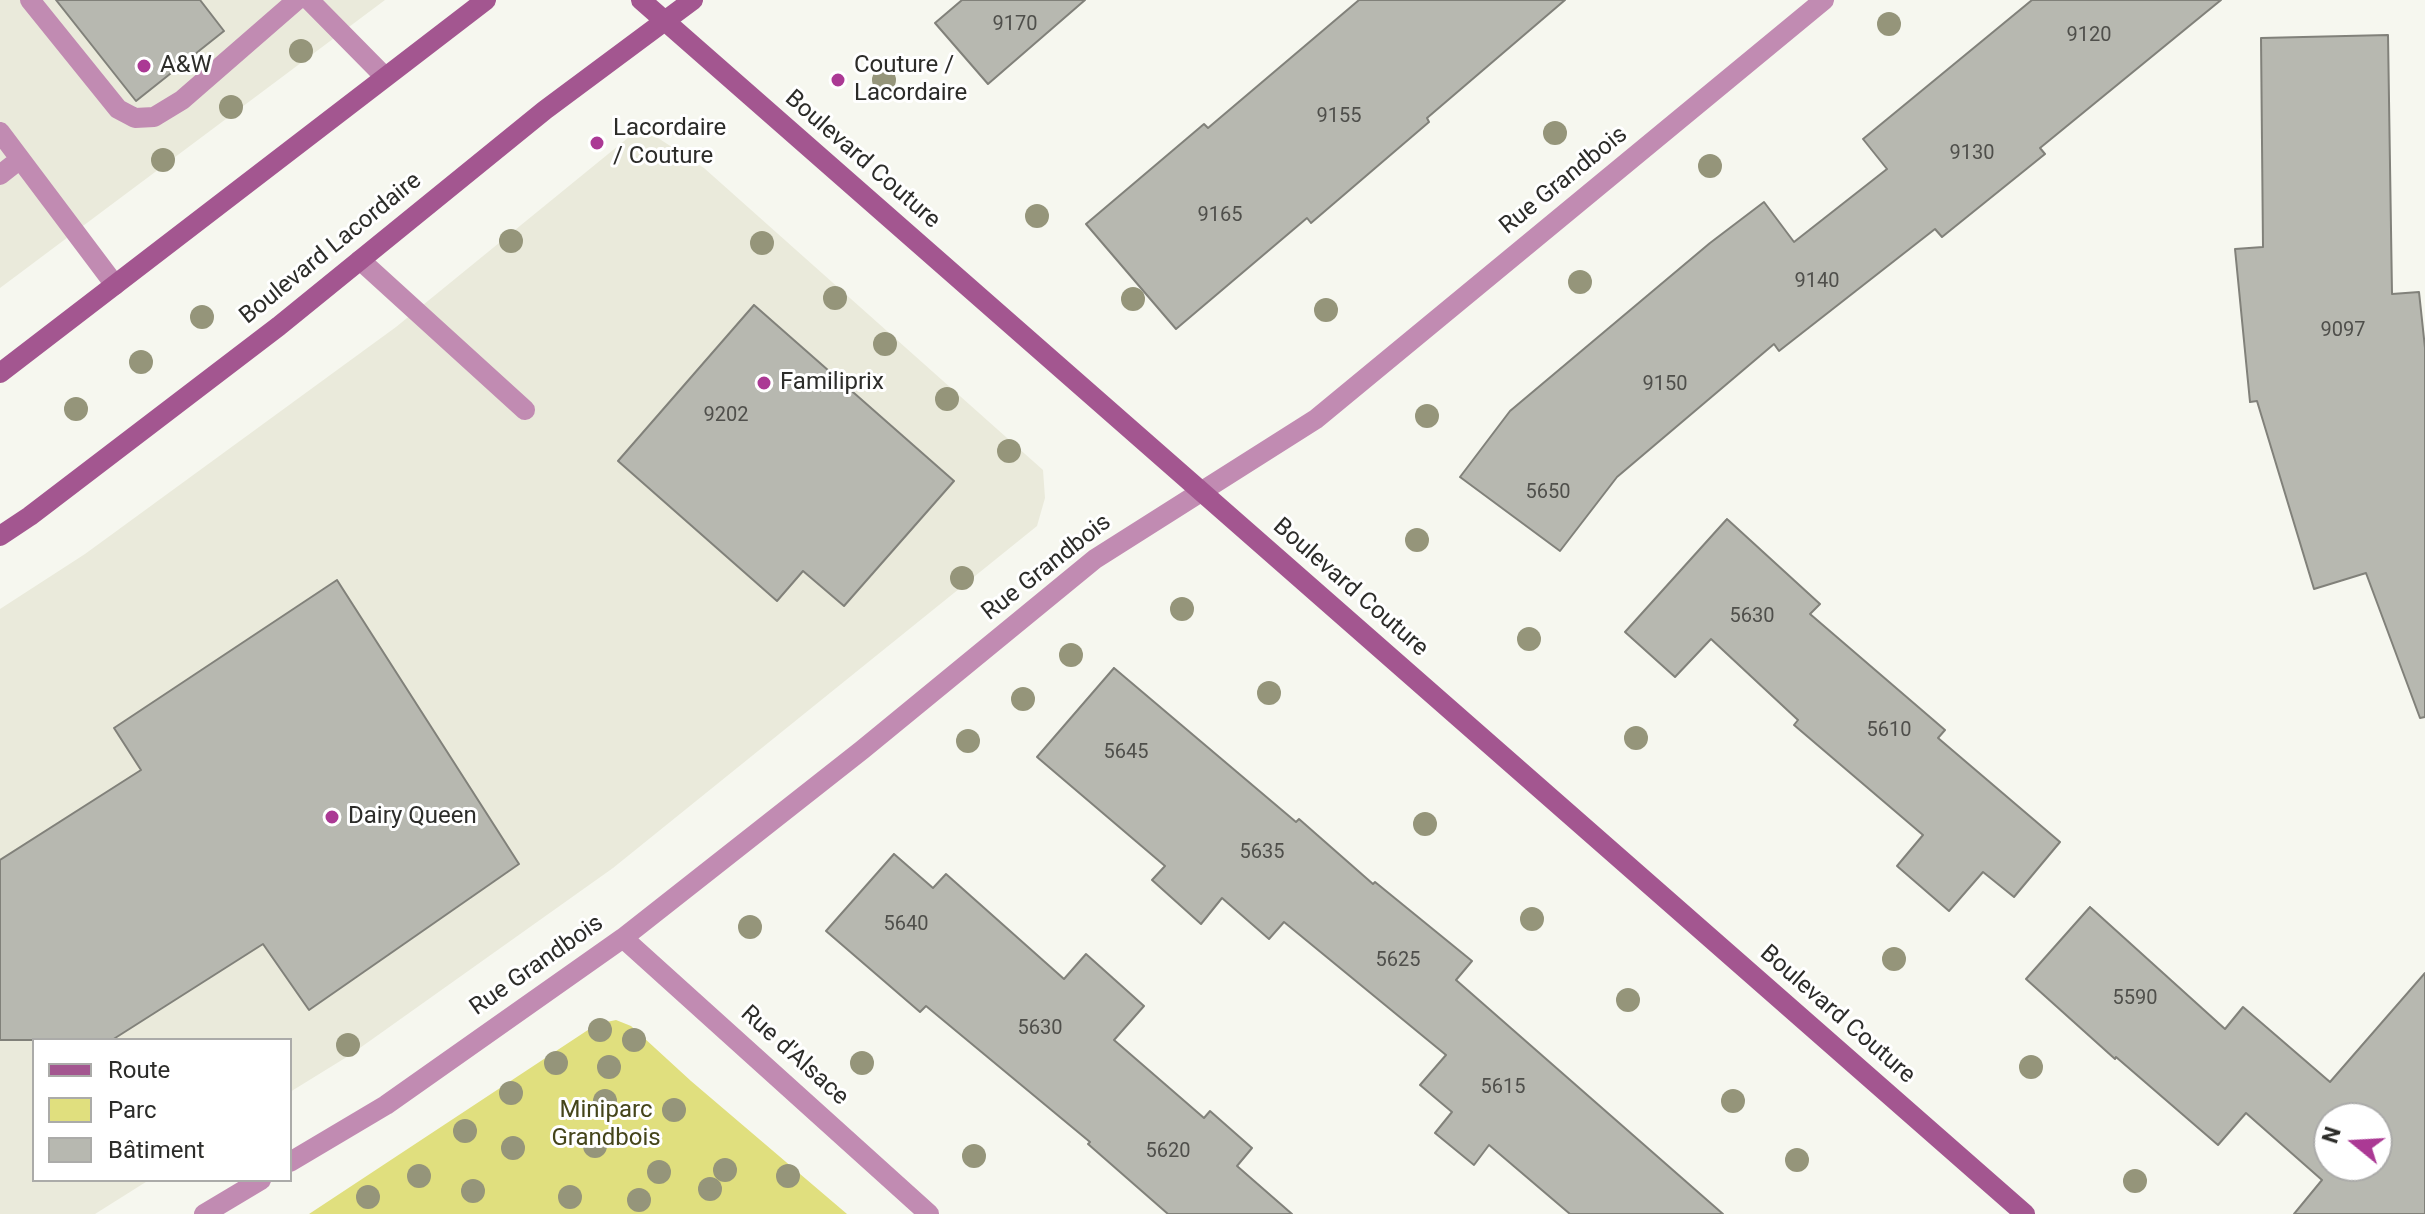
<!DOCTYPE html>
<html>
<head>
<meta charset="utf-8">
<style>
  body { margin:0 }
  #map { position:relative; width:2425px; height:1214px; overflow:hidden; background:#f6f7ef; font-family:Roboto,sans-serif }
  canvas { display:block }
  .legend { position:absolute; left:32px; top:1038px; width:260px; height:144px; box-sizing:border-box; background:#fff; border:2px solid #ababa9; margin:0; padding:10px 14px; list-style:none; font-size:24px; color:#2c2c29 }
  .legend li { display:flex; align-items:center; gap:16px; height:40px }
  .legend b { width:40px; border:2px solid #ababa9 }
  .north { position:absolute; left:2313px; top:1102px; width:80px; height:80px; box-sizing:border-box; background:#fff; border:2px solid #ababa9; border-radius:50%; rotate:288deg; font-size:22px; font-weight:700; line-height:32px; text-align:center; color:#2c2c29 }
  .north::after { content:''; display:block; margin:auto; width:28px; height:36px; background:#ab3994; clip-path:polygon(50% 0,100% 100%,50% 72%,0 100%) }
</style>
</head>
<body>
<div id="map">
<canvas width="2425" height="1214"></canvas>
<ul class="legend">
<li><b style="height:10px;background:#a35690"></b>Route</li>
<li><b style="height:22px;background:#e0df7e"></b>Parc</li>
<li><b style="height:22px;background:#b7b8b0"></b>Bâtiment</li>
</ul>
<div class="north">N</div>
</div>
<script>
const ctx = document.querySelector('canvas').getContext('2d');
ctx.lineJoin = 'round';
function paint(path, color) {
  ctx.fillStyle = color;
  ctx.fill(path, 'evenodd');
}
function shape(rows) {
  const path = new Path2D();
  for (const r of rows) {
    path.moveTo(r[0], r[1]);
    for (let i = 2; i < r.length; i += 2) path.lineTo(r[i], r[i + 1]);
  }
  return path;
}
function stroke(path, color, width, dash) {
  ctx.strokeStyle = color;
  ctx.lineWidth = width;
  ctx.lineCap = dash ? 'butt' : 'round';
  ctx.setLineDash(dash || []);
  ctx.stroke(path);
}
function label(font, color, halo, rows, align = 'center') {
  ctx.font = font + ' Roboto,sans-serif';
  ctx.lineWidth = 6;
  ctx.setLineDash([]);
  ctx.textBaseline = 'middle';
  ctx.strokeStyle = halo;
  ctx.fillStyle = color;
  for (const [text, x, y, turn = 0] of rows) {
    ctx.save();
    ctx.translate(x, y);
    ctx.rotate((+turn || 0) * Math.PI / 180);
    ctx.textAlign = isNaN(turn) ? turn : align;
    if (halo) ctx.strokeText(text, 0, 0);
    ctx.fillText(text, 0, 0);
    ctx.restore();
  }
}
const built = shape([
  [0,0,385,0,0,288],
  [655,136,704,168,1043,470,1045,498,1037,526,613,868,350,1055,290,1092,290,1040,34,1040,34,1180,149,1180,95,1214,0,1214,0,609,85,554,396,327,629,137]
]);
const green = shape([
  [616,1020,631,1026,691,1081,847,1214,309,1214,597,1024]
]);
const building = shape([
  [56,0,200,0,224,31,136,101,56,0],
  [962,0,1085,0,988,84,935,23,962,0],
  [1359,0,1565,0,1427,118,1429,122,1311,223,1307,218,1176,329,1086,224,1204,124,1208,128,1359,0],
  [2032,0,2221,0,2040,148,2045,154,1942,237,1935,229,1779,351,1774,344,1617,477,1560,551,1460,477,1510,411,1710,243,1764,202,1794,242,1887,169,1863,139,2032,0],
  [2388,35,2392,294,2419,292,2425,348,2425,717,2420,718,2366,573,2314,589,2257,401,2250,402,2235,249,2263,247,2261,38,2388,35],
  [754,305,954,481,844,606,803,571,777,601,618,461,754,305],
  [1727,519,1820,604,1810,614,1945,730,1938,738,2060,842,2014,897,1983,872,1949,911,1897,866,1923,835,1794,725,1798,720,1711,639,1675,677,1625,632,1727,519],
  [337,580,519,864,309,1010,263,944,112,1040,0,1040,0,860,141,770,114,728,337,580],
  [1114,668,1296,822,1299,819,1373,884,1375,882,1472,961,1456,980,1723,1214,1570,1214,1489,1145,1474,1165,1435,1133,1452,1112,1420,1085,1446,1055,1284,922,1269,939,1222,898,1201,924,1152,880,1165,866,1037,757,1114,668],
  [894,854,933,888,946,874,1064,979,1086,954,1144,1006,1114,1040,1204,1118,1210,1111,1252,1148,1237,1166,1292,1214,1168,1214,1088,1144,1090,1142,926,1006,920,1012,826,931,894,854],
  [2090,907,2225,1029,2243,1007,2330,1082,2425,973,2425,1214,2294,1214,2322,1180,2246,1113,2218,1145,2116,1057,2115,1059,2026,979,2090,907],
  [2329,1118,2377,1118,2377,1166,2329,1166,2329,1118]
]);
const lane = shape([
  [30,0,118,109,135,118,154,117,182,100,297,0],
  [309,0,385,77],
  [0,132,115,285],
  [0,175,19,160],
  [360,260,525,410]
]);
const street = shape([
  [623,938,929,1214],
  [290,1162,386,1105,623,938,862,750,1095,559,1316,419,1824,0],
  [204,1214,261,1180]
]);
const secondary = shape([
  [641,0,2025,1214],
  [0,373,486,0],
  [0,536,30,516,279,326,545,110,693,0]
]);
const trees = [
  [1889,24],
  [301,51],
  [884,80],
  [231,107],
  [1555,133],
  [163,160],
  [1710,166],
  [1037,216],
  [511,241],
  [762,243],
  [1580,282],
  [835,298],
  [1133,299],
  [1326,310],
  [202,317],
  [885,344],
  [141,362],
  [947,399],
  [76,409],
  [1427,416],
  [1009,451],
  [1417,540],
  [962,578],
  [1182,609],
  [1529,639],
  [1071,655],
  [1269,693],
  [1023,699],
  [1636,738],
  [968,741],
  [1425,824],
  [1532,919],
  [750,927],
  [1894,959],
  [1628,1000],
  [600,1030],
  [634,1040],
  [348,1045],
  [556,1063],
  [862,1063],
  [609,1067],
  [2031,1067],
  [511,1093],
  [605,1101],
  [1733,1101],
  [674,1110],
  [465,1131],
  [595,1146],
  [513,1148],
  [974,1156],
  [1797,1160],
  [725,1170],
  [659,1172],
  [419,1176],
  [788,1176],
  [2135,1181],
  [710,1189],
  [473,1191],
  [368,1197],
  [570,1197],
  [639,1200]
];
const markers = [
  [144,66,8,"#ab3994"],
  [838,80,8,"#ab3994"],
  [597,143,8,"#ab3994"],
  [764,383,8,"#ab3994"],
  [332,817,8,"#ab3994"]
];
const numberNames = [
  ["9170",1015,25],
  ["9120",2089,36],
  ["9155",1339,117],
  ["9130",1972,154],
  ["9165",1220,216],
  ["9140",1817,282],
  ["9097",2343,331],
  ["9150",1665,385],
  ["9202",726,416],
  ["5650",1548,493],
  ["5630",1752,617],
  ["5610",1889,731],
  ["5645",1126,753],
  ["5635",1262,853],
  ["5640",906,925],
  ["5625",1398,961],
  ["5590",2135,999],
  ["5630",1040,1029],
  ["5615",1503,1088],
  ["5620",1168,1152]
];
const poiNames = [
  ["A&W",160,66],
  ["Couture /",854,66],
  ["Lacordaire",854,94],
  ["Lacordaire",613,129],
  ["/ Couture",613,157],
  ["Familiprix",780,383],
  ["Dairy Queen",348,817]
];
const streetNames = [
  ["Boulevard Couture",862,160,41],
  ["Rue Grandbois",1564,181,-39],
  ["Boulevard Lacordaire",331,249,-39],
  ["Rue Grandbois",1047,568,-38],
  ["Boulevard Couture",1350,588,41],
  ["Rue Grandbois",537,966,-35],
  ["Boulevard Couture",1837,1015,41],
  ["Rue d'Alsace",794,1056,42]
];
const parkNames = [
  ["Miniparc",606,1111],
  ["Grandbois",606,1139]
];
paint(built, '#eaeadb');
paint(green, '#e0df7e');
paint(building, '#b7b8b0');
stroke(building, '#81817a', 2);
stroke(lane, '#c18bb2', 20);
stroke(street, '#c18bb2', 20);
stroke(secondary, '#a35690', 20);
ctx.fillStyle = '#95957a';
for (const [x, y] of trees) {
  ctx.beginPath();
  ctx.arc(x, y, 12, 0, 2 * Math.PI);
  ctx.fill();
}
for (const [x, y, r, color] of markers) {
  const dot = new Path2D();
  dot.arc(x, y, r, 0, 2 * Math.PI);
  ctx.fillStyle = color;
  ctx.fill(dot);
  stroke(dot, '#fff', 3);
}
label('20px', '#4f4f4b', null, numberNames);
label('24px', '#2c2c29', '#fff', poiNames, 'left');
label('24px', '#2c2c29', '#fff', streetNames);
label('24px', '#45451a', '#fff', parkNames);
</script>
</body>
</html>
